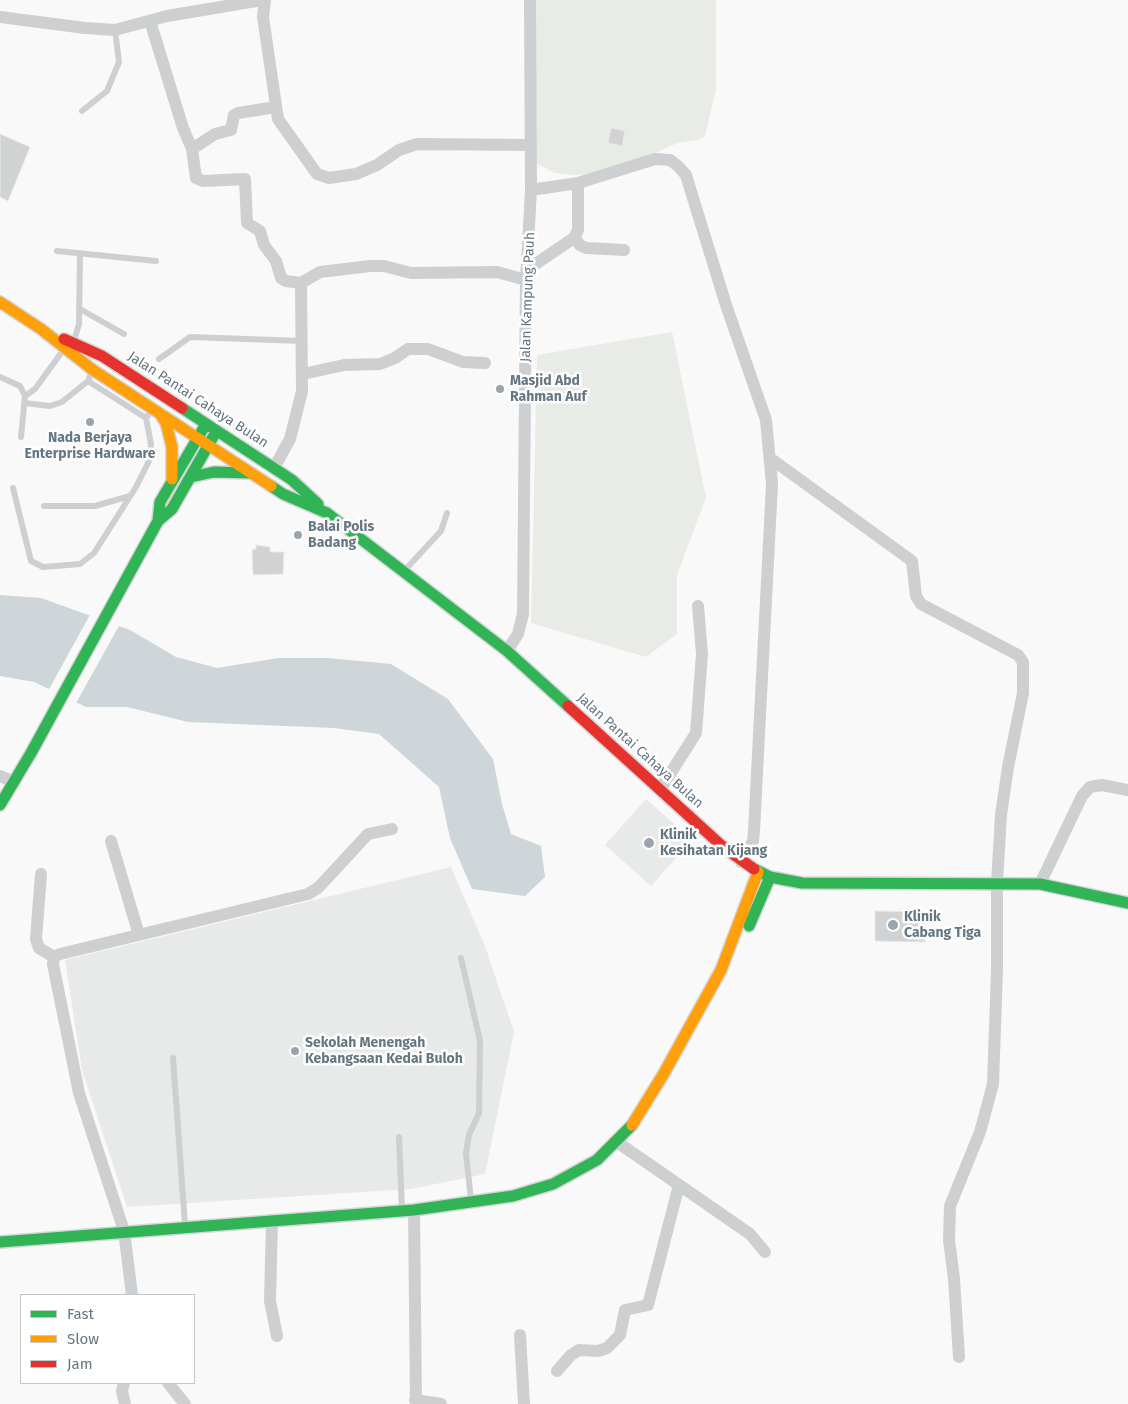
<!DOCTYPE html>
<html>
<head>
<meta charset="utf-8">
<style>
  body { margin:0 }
  #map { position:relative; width:1128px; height:1404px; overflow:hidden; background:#f9f9f9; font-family:"Fira Sans",sans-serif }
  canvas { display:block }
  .legend { position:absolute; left:20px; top:1294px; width:175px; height:90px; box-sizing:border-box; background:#fff; border:1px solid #c1c8cd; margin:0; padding:6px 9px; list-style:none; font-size:15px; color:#657683 }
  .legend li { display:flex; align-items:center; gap:10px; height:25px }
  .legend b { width:25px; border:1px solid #c1c8cd }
</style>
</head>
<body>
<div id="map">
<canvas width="1128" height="1404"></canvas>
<ul class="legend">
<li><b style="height:6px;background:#30b455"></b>Fast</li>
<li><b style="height:6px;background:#ff9f0a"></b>Slow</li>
<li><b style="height:6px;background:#e5322d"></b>Jam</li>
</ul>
</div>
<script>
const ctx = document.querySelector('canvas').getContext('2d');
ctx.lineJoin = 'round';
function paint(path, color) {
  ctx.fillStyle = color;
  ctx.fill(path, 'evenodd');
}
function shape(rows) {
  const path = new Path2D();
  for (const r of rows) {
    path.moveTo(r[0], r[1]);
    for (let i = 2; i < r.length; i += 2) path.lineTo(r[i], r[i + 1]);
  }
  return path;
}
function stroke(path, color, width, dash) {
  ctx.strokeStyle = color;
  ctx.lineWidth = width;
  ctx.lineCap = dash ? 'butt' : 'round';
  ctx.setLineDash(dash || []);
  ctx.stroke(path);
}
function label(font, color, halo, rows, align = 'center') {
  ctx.font = font + ' "Fira Sans",sans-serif';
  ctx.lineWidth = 5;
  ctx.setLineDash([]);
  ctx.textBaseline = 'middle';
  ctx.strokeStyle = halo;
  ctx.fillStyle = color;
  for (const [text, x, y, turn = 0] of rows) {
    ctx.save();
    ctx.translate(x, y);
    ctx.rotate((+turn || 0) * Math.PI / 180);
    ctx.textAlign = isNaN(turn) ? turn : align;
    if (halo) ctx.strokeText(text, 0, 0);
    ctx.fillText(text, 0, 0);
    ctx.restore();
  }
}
const built = shape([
  [646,799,692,840,651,886,605,845],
  [451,867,485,946,514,1032,485,1174,411,1189,127,1207,82,1070,65,960]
]);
const green = shape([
  [534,0,716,0,716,89,705,136,698,140,677,143,651,155,588,174,572,175,555,173,537,164],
  [672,332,706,498,677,575,677,634,646,657,531,623,537,355]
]);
const water = shape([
  [0,595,41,598,130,630,176,657,217,668,278,658,328,658,391,664,448,699,493,759,502,804,511,834,541,846,545,877,525,896,472,889,450,838,439,787,379,734,334,728,188,722,127,707,86,707,34,682,0,676]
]);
const pier = shape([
  [91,613,120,624,75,705,48,691]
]);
const building = shape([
  [611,128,625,131,622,146,608,143,611,128],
  [0,134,30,147,8,201,0,197,0,134],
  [256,545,270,547,270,552,284,552,283,574,253,575,252,550,256,549,256,545],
  [875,911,925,912,925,942,875,941,875,911]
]);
const lane = shape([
  [82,111,107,91,119,62,115,30],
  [57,251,156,261],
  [80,309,124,334],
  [74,341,79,324,80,253],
  [159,359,190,337,302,341],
  [0,377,20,386,25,396,21,437],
  [88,381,146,418],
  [25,396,35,389,64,349],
  [24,403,50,406,62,402,88,381,92,371],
  [13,488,31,561,43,567,80,564,94,553,136,487,149,461,151,444,146,418,152,410],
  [44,506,95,506,130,496],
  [404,571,441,531,447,513],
  [461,958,480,1041,479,1113,469,1135,466,1153,471,1200],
  [173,1058,185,1225],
  [399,1137,402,1210]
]);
const street = shape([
  [265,0,263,17,278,119,317,174,329,178,356,174,377,165,399,150,417,144,531,145],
  [0,17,85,28,115,30,167,16,262,0],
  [150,21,183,128,192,149,196,178,203,181,245,179,247,223,260,231,264,245,276,261,281,278,286,281,301,283,320,272,370,266,384,266,411,273,497,272,526,280],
  [192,149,215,134,231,130,234,115,238,113,276,107],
  [531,190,578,183,655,159,670,160,678,166,686,175,689,185,726,305,766,420,772,484,754,831,753,841,741,862],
  [574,238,580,245,586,248,624,250],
  [528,269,574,238,578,230,578,183],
  [303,374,344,365,380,364,395,358,408,349,428,349,463,362,485,363],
  [770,458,912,561,916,596,921,604,1018,655,1023,662,1023,693,1008,767,1001,815,997,883,997,971,993,1084,980,1132,950,1206,949,1240,954,1279,959,1357],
  [274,468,290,439,302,391,301,283],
  [507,651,518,634,523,614,526,280,531,190,530,0],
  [0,776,14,782],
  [660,790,696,733,702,654,698,606],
  [111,841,139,935],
  [41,874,36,939,39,948,54,957],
  [1040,884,1082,796,1090,787,1102,785,1128,790],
  [54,957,60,954,308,894,318,888,368,834,392,829],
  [54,957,53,964,79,1093,124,1231,132,1295],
  [617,1142,750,1234,765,1252],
  [414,1210,416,1404],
  [272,1220,270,1301,277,1336],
  [520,1335,524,1404],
  [557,1371,571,1355,579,1350,598,1351,607,1348,620,1335,625,1310,648,1305,679,1185],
  [124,1383,122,1391,125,1404],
  [168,1383,185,1404],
  [415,1400,441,1404]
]);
const fast = shape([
  [182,408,292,480,318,504],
  [191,477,214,472,250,473],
  [271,486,283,494,327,513,507,651,568,706],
  [158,521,172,509,213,437],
  [0,805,31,753,158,521,160,502,206,424],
  [754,869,770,877,802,883,1040,884,1128,903],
  [749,926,770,877],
  [0,1242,414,1210,513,1196,553,1184,597,1160,632,1125]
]);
const slow = shape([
  [0,302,41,329,93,370,271,486],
  [161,415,166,423,172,447,172,479],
  [632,1125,663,1075,721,970,758,872]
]);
const jam = shape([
  [64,339,102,356,182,408],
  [568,706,722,846,754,869]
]);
const markers = [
  [500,389,5,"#99a4ac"],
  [90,422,5,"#99a4ac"],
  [298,535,5,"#99a4ac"],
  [649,843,6,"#99a4ac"],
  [893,925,6,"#99a4ac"],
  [295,1051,5,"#99a4ac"]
];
const streetNames = [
  ["Jalan Kampung Pauh",528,297,-88],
  ["Jalan Pantai Cahaya Bulan",198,400,33],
  ["Jalan Pantai Cahaya Bulan",640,751,42]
];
const poiNames = [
  ["Masjid Abd",510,381],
  ["Rahman Auf",510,397],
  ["Nada Berjaya",90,438,"center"],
  ["Enterprise Hardware",90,454,"center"],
  ["Balai Polis",308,527],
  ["Badang",308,543],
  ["Klinik",660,835],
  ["Kesihatan Kijang",660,851],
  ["Klinik",904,917],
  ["Cabang Tiga",904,933],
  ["Sekolah Menengah",305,1043],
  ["Kebangsaan Kedai Buloh",305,1059]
];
paint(built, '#e8e9e9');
paint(green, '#e8ebe6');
paint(water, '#ced6d9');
paint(pier, '#f9f9f9');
paint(building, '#d0d2d3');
stroke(building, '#e8e8e8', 1);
stroke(fast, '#d5d6d7', 14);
stroke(slow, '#d5d6d7', 14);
stroke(jam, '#d5d6d7', 14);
stroke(lane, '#cecfd0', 6);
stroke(street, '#cecfd0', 12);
stroke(fast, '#30b455', 11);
stroke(slow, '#ff9f0a', 11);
stroke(jam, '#e5322d', 11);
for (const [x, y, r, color] of markers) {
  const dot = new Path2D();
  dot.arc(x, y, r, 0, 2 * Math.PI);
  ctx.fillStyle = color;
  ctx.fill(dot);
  stroke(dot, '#fff', 2);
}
label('14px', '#657683', '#fff', streetNames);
label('bold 14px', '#657683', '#fff', poiNames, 'left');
</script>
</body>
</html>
